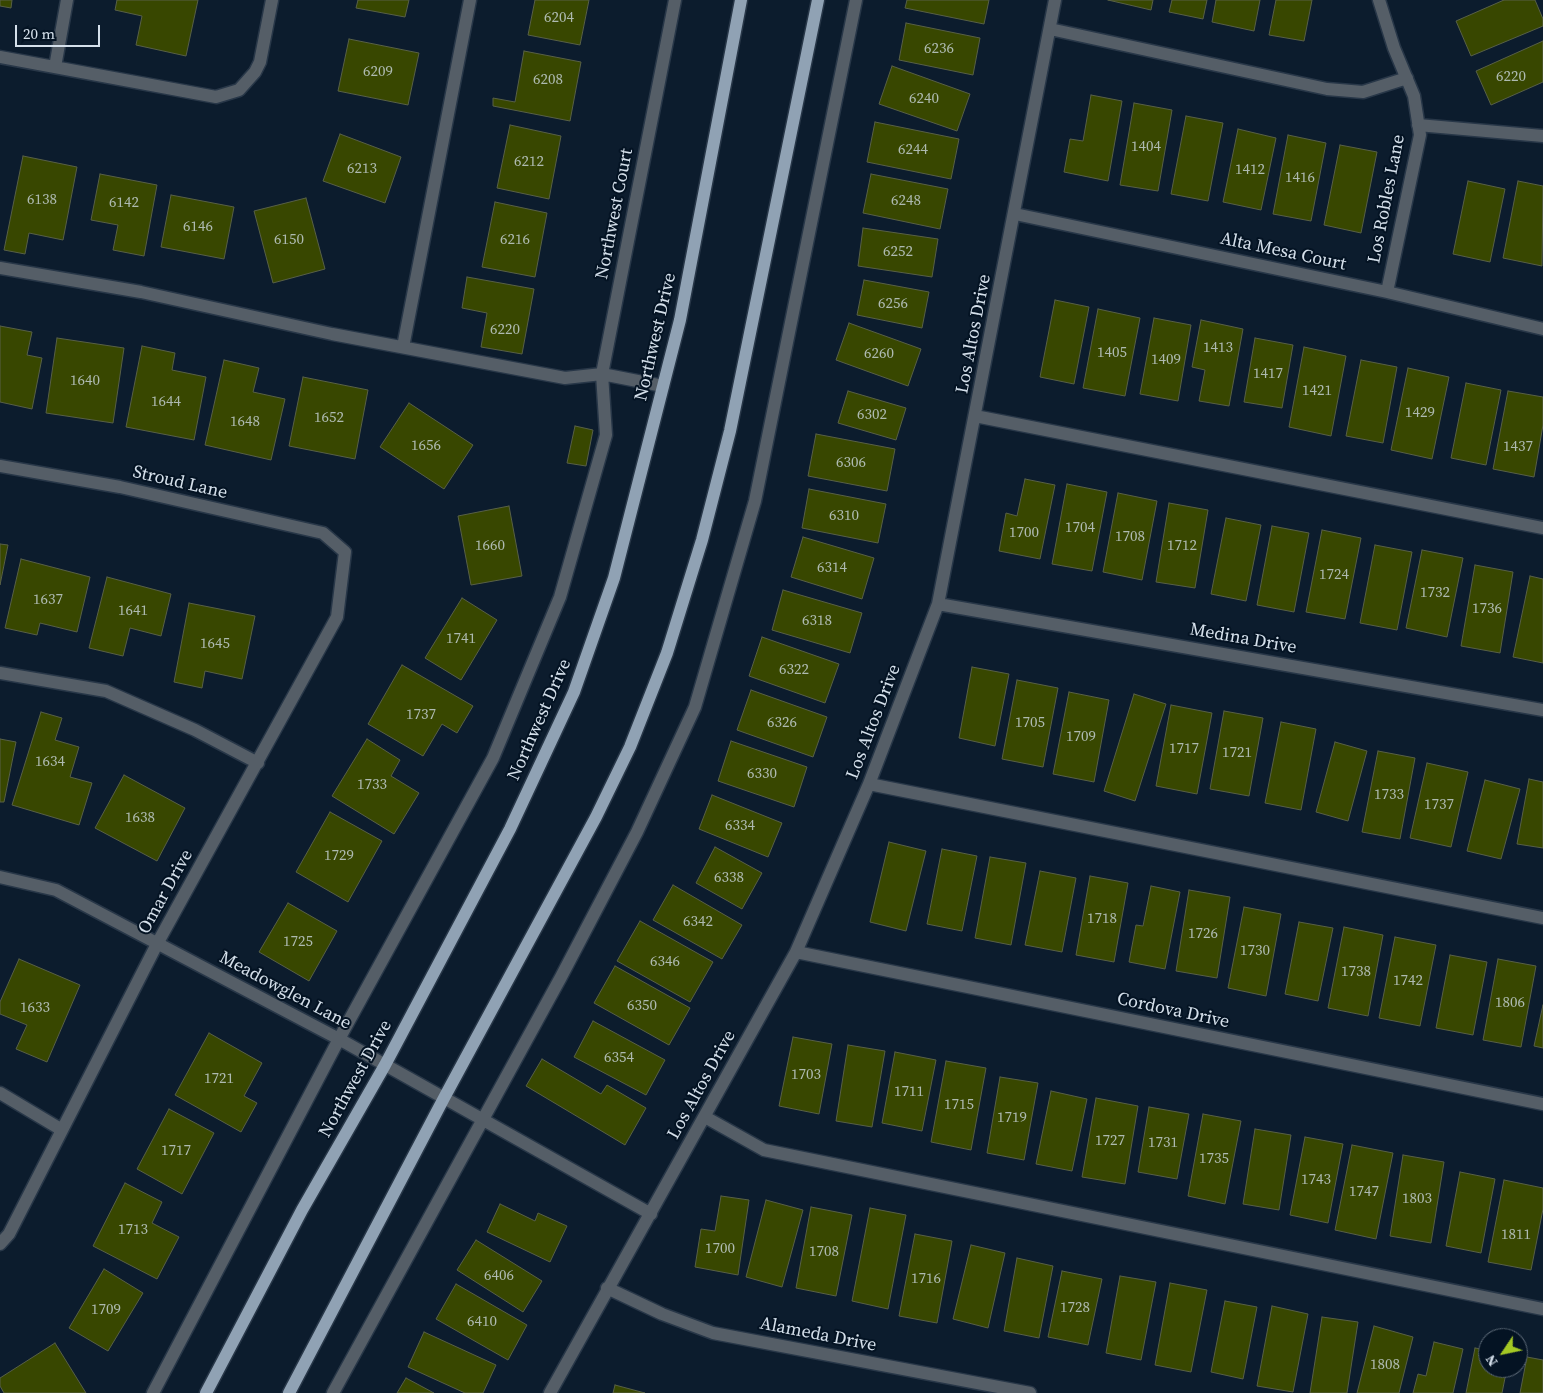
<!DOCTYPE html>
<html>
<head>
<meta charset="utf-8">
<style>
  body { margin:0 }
  #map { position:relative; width:1543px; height:1393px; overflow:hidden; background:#0c1c2d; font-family:"Source Serif 4",serif }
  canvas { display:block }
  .north { position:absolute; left:1478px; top:1328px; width:50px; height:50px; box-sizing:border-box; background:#041323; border:1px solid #586573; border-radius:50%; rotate:236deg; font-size:14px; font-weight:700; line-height:20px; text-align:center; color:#d5e0eb }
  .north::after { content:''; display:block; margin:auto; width:18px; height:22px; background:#a4c824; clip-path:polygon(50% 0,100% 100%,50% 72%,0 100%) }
  .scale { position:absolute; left:15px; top:25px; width:85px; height:22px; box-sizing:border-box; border:2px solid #d5e0eb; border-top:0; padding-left:6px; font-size:15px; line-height:18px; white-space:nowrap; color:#d5e0eb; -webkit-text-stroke:4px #041323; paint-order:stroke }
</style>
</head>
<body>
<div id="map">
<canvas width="1543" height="1393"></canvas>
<div class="north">N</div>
<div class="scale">20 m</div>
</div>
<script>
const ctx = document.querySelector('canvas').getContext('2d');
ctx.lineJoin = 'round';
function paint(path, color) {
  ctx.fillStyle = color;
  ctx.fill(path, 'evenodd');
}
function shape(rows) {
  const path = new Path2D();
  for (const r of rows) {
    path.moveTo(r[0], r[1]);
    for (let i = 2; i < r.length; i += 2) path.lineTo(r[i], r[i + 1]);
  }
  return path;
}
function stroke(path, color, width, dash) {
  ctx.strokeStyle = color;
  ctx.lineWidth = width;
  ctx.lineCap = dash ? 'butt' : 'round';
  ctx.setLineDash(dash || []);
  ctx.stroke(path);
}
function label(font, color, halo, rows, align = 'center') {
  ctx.font = font + ' "Source Serif 4",serif';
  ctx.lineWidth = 4;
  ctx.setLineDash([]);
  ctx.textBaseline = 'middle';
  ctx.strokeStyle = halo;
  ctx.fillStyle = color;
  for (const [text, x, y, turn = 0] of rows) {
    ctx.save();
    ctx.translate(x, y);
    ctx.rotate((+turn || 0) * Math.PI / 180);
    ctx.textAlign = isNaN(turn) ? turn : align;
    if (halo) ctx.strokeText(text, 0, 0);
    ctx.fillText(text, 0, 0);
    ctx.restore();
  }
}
const building = shape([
  [0,0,12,0,11,8,0,6,0,0],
  [117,0,198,0,186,56,136,45,142,16,115,10,117,0],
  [358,0,409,0,405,17,356,8,358,0],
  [535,0,589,0,580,45,528,35,535,0],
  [907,0,989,0,984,24,905,8,907,0],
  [1108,0,1153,0,1151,10,1108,0],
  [1172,0,1207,0,1203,19,1169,12,1172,0],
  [1216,0,1260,0,1254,31,1212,22,1216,0],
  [1276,0,1312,0,1304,41,1269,35,1276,0],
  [1504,0,1535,0,1543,19,1543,26,1471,56,1456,21,1504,0],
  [906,23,980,38,973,75,899,60,906,23],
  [349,39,419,53,408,105,338,91,349,39],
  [1543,41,1543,82,1491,105,1476,71,1543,41],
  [524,51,581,62,570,121,493,106,493,98,515,102,524,51],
  [892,66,970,94,957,131,879,104,892,66],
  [1091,95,1122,101,1108,181,1064,172,1070,139,1083,141,1091,95],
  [1134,103,1172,110,1158,191,1120,185,1134,103],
  [1186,116,1223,123,1208,201,1171,194,1186,116],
  [875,122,959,139,951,179,867,162,875,122],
  [510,125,561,136,549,199,497,188,510,125],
  [1238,129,1276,138,1261,210,1223,202,1238,129],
  [340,134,401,157,385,203,323,181,340,134],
  [1288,135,1326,143,1311,221,1273,214,1288,135],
  [1340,145,1377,152,1361,233,1324,225,1340,145],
  [23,156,77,167,63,240,29,233,25,254,4,250,23,156],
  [100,174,157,185,144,256,113,250,118,225,91,220,100,174],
  [871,174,948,189,940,229,863,213,871,174],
  [1468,181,1505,189,1490,262,1453,254,1468,181],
  [1518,181,1543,186,1542,266,1503,258,1518,181],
  [171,195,234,207,224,259,161,247,171,195],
  [306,198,325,269,273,283,254,211,306,198],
  [495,202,547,213,535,277,482,267,495,202],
  [863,228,938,239,932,277,858,266,863,228],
  [467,277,534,289,522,354,481,347,487,313,462,308,467,277],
  [864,280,929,292,922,328,857,315,864,280],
  [1055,300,1089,307,1074,384,1040,377,1055,300],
  [1098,309,1140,318,1125,396,1083,388,1098,309],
  [1154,318,1191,325,1178,401,1140,394,1154,318],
  [1201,320,1243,329,1229,406,1199,401,1205,370,1192,367,1201,320],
  [849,323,921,349,908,386,836,360,849,323],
  [0,326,32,332,27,355,42,358,32,409,0,402,0,326],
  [57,338,124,348,113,423,46,413,57,338],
  [1255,338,1293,345,1282,408,1244,402,1255,338],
  [142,346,175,353,172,370,206,377,194,440,126,427,142,346],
  [1304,347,1346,356,1331,436,1289,427,1304,347],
  [224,360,259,368,253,392,285,399,271,460,205,445,224,360],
  [1361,360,1397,367,1383,443,1346,436,1361,360],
  [1408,368,1449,377,1432,459,1391,450,1408,368],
  [303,377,368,390,355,459,289,446,303,377],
  [1466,383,1501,390,1486,465,1451,458,1466,383],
  [848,391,906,408,896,440,838,423,848,391],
  [1508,391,1543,397,1543,425,1534,477,1493,469,1508,391],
  [409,403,473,445,444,489,380,447,409,403],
  [575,426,593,430,586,466,567,463,575,426],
  [816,434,895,449,887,491,808,476,816,434],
  [1025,479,1055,485,1040,559,999,551,1006,513,1017,516,1025,479],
  [1067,484,1107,492,1092,571,1052,564,1067,484],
  [809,489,886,504,878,543,802,528,809,489],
  [1118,493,1157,501,1142,580,1103,572,1118,493],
  [1169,503,1208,510,1195,588,1156,582,1169,503],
  [509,506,522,576,471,585,458,516,509,506],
  [1226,518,1261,525,1246,601,1211,594,1226,518],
  [1272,526,1309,533,1294,612,1257,605,1272,526],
  [1322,530,1361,538,1345,619,1306,612,1322,530],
  [803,537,874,558,862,599,791,577,803,537],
  [0,544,8,545,0,585,0,544],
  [1375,545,1412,552,1397,630,1360,623,1375,545],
  [1422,550,1463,558,1447,637,1406,628,1422,550],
  [21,559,90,577,77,632,40,623,37,635,5,628,21,559],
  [1475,565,1513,572,1500,653,1461,646,1475,565],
  [1530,576,1543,579,1543,663,1513,657,1530,576],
  [107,577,171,594,161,636,130,628,123,656,89,648,107,577],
  [783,590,862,613,850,653,772,630,783,590],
  [462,598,497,620,461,680,425,658,462,598],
  [189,603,255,616,242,679,205,671,202,688,174,682,189,603],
  [762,637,839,664,825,703,749,676,762,637],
  [402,665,473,706,457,733,442,724,423,756,368,724,402,665],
  [972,667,1009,674,995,746,959,738,972,667],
  [1017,680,1058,688,1043,767,1002,759,1017,680],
  [751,690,827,717,813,757,737,730,751,690],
  [1069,692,1109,700,1094,782,1053,774,1069,692],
  [1134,694,1166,704,1135,801,1104,791,1134,694],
  [1171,705,1212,713,1197,794,1156,786,1171,705],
  [1224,711,1263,718,1249,796,1210,789,1224,711],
  [41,712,62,718,55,740,79,747,70,777,92,783,79,825,12,805,41,712],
  [1281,722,1316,729,1301,810,1265,803,1281,722],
  [0,739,16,742,4,802,0,802,0,739],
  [367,739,400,760,391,776,419,793,394,834,332,796,367,739],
  [731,741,807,767,794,807,718,781,731,741],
  [1335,742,1367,751,1348,821,1316,812,1335,742],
  [1378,751,1415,758,1400,839,1362,832,1378,751],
  [1427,763,1468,772,1451,847,1410,838,1427,763],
  [124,775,185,808,157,861,95,828,124,775],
  [1529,779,1543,782,1543,848,1517,844,1529,779],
  [1485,780,1520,789,1501,859,1467,851,1485,780],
  [712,795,782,823,768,857,699,829,712,795],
  [330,812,382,841,348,902,296,872,330,812],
  [889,842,926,851,906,931,870,922,889,842],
  [715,847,762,873,742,909,696,883,715,847],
  [942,849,977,856,962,931,927,924,942,849],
  [990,857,1026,863,1011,945,975,938,990,857],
  [1040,871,1076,878,1062,952,1025,945,1040,871],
  [1090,876,1128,883,1114,962,1076,955,1090,876],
  [673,885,742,925,722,959,653,920,673,885],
  [1151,886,1180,892,1165,969,1129,962,1136,925,1143,926,1151,886],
  [1189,890,1230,897,1217,978,1176,971,1189,890],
  [288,903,337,931,309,981,259,952,288,903],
  [1244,907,1281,914,1266,996,1228,988,1244,907],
  [640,921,713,962,690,1002,617,961,640,921],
  [1299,922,1333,928,1318,1001,1285,994,1299,922],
  [1344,927,1383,935,1368,1016,1328,1008,1344,927],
  [1395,937,1436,945,1420,1026,1379,1018,1395,937],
  [1450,955,1487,962,1473,1035,1436,1028,1450,955],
  [19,959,80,985,47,1062,16,1049,27,1025,0,1014,0,1002,19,959],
  [1498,959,1536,966,1521,1047,1483,1040,1498,959],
  [615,966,690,1008,669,1045,594,1003,615,966],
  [1543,1005,1543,1048,1534,1046,1543,1005],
  [593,1021,665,1060,646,1095,574,1057,593,1021],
  [209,1033,262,1063,244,1096,257,1103,241,1132,175,1095,209,1033],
  [793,1037,832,1044,819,1114,779,1106,793,1037],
  [848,1045,885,1051,872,1127,836,1121,848,1045],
  [895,1052,936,1060,922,1131,882,1123,895,1052],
  [542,1059,601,1094,607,1085,646,1108,625,1145,526,1086,542,1059],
  [946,1061,986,1068,971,1150,931,1142,946,1061],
  [1000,1077,1038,1083,1024,1160,987,1153,1000,1077],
  [1051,1091,1087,1099,1072,1171,1036,1164,1051,1091],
  [1096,1098,1138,1106,1125,1184,1082,1177,1096,1098],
  [1149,1107,1189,1114,1177,1179,1138,1172,1149,1107],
  [169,1109,214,1133,182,1194,137,1169,169,1109],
  [1203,1114,1241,1121,1225,1204,1188,1196,1203,1114],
  [1255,1129,1291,1135,1279,1210,1243,1204,1255,1129],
  [1305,1137,1343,1144,1328,1223,1290,1215,1305,1137],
  [1352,1145,1393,1153,1376,1239,1335,1230,1352,1145],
  [1403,1155,1444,1162,1431,1243,1390,1236,1403,1155],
  [1460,1172,1495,1179,1481,1253,1446,1246,1460,1172],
  [1504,1180,1543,1188,1543,1209,1531,1270,1488,1262,1504,1180],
  [125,1183,162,1202,152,1223,179,1237,157,1279,93,1246,125,1183],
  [721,1196,749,1200,738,1275,695,1267,701,1229,715,1231,721,1196],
  [766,1200,803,1210,782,1287,746,1277,766,1200],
  [500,1204,535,1221,538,1213,567,1226,550,1262,487,1232,500,1204],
  [811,1207,852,1215,836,1296,796,1288,811,1207],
  [870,1208,906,1215,888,1309,852,1301,870,1208],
  [915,1234,952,1241,937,1323,899,1316,915,1234],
  [476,1240,542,1281,523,1312,457,1270,476,1240],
  [971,1245,1005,1253,988,1328,953,1319,971,1245],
  [1017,1258,1053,1266,1039,1338,1004,1331,1017,1258],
  [104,1269,143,1293,108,1351,69,1328,104,1269],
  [1062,1271,1102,1279,1088,1345,1048,1337,1062,1271],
  [1120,1276,1156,1282,1141,1360,1106,1353,1120,1276],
  [1170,1283,1207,1290,1191,1372,1155,1365,1170,1283],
  [456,1284,527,1325,508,1360,436,1319,456,1284],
  [1225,1301,1257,1307,1243,1379,1211,1372,1225,1301],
  [1272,1306,1308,1314,1293,1392,1257,1386,1272,1306],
  [1322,1317,1358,1322,1347,1393,1310,1393,1322,1317],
  [1374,1326,1413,1337,1399,1393,1357,1393,1374,1326],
  [424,1332,496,1365,483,1393,465,1393,408,1367,424,1332],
  [1434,1342,1463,1349,1453,1393,1413,1393,1418,1374,1426,1376,1434,1342],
  [55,1343,86,1393,4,1393,0,1386,0,1378,55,1343],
  [1475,1348,1488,1350,1488,1368,1507,1368,1502,1393,1466,1393,1475,1348],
  [1527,1357,1543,1360,1543,1393,1520,1393,1527,1357],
  [406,1378,434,1393,397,1393,406,1378],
  [615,1385,645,1393,613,1393,615,1385]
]);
const minor = shape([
  [1379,0,1394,48,1414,96,1420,135,1387,292],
  [1050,29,1327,89,1363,92,1407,78],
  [0,57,216,97,239,90,255,72,260,62,272,0],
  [55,67,67,0],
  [1418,125,1543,136],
  [1015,214,1387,292,1543,329],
  [0,268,141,292,332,334,565,378,602,374,606,435,560,597,493,758,339,1039,153,1393],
  [403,347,470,0],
  [663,386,602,374,675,0],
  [975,416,1543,528],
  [0,466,120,487,323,533,345,552,337,617,157,944,9,1234,0,1244],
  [938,604,1543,710],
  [0,673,106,691,195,730,258,763],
  [869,784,1543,918],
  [0,877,56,890,339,1039,651,1214],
  [796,952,1543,1104],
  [0,1093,62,1130],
  [705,1117,764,1150,1543,1309],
  [607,1288,662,1314,713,1333,1030,1393],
  [333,1393,561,977,637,832,695,707,755,501,856,0],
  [550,1393,796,952,869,784,938,604,1055,0]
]);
const major = shape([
  [206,1393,302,1210,385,1065,510,829,574,692,614,578,680,320,741,0],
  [289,1393,444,1098,596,817,630,747,667,653,702,540,730,431,818,0]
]);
const numberNames = [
  ["6204",559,18],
  ["6236",939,49],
  ["6209",378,72],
  ["6220",1511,77],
  ["6208",548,80],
  ["6240",924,99],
  ["1404",1146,147],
  ["6244",913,150],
  ["6212",529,162],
  ["6213",362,169],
  ["1412",1250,170],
  ["1416",1300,178],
  ["6138",42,200],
  ["6248",906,201],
  ["6142",124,203],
  ["6146",198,227],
  ["6150",289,240],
  ["6216",515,240],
  ["6252",898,252],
  ["6256",893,304],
  ["6220",505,330],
  ["1413",1218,348],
  ["1405",1112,353],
  ["6260",879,354],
  ["1409",1166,360],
  ["1417",1268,374],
  ["1640",85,381],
  ["1421",1317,391],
  ["1644",166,402],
  ["1429",1420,413],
  ["6302",872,415],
  ["1652",329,418],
  ["1648",245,422],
  ["1656",426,446],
  ["1437",1518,447],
  ["6306",851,463],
  ["6310",844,516],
  ["1704",1080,528],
  ["1700",1024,533],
  ["1708",1130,537],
  ["1660",490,546],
  ["1712",1182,546],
  ["6314",832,568],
  ["1724",1334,575],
  ["1732",1435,593],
  ["1637",48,600],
  ["1736",1487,609],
  ["1641",133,611],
  ["6318",817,621],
  ["1741",461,639],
  ["1645",215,644],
  ["6322",794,670],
  ["1737",421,715],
  ["6326",782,723],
  ["1705",1030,723],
  ["1709",1081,737],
  ["1717",1184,749],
  ["1721",1237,753],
  ["1634",50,762],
  ["6330",762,774],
  ["1733",372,785],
  ["1733",1389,795],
  ["1737",1439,805],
  ["1638",140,818],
  ["6334",740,826],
  ["1729",339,856],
  ["6338",729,878],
  ["1718",1102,919],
  ["6342",698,922],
  ["1726",1203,934],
  ["1725",298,942],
  ["1730",1255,951],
  ["6346",665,962],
  ["1738",1356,972],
  ["1742",1408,981],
  ["1806",1510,1003],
  ["6350",642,1006],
  ["1633",35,1008],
  ["6354",619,1058],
  ["1703",806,1075],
  ["1721",219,1079],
  ["1711",909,1092],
  ["1715",959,1105],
  ["1719",1012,1118],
  ["1727",1110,1141],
  ["1731",1163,1143],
  ["1717",176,1151],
  ["1735",1214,1159],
  ["1743",1316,1180],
  ["1747",1364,1192],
  ["1803",1417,1199],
  ["1713",133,1230],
  ["1811",1516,1235],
  ["1700",720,1249],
  ["1708",824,1252],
  ["6406",499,1276],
  ["1716",926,1279],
  ["1728",1075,1308],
  ["1709",106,1310],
  ["6410",482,1322],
  ["1808",1385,1365]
];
const streetNames = [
  ["Los Robles Lane",1387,199,-79],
  ["Northwest Court",615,214,-79],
  ["Alta Mesa Court",1283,252,12],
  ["Los Altos Drive",974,334,-79],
  ["Northwest Drive",656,337,-77],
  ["Stroud Lane",180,483,13],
  ["Medina Drive",1243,639,10],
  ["Northwest Drive",540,720,-66],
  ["Los Altos Drive",874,722,-69],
  ["Omar Drive",166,892,-61],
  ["Meadowglen Lane",285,991,28],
  ["Cordova Drive",1173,1011,12],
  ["Northwest Drive",356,1079,-61],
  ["Los Altos Drive",702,1085,-61],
  ["Alameda Drive",818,1335,11]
];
paint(building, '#384700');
stroke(building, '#586047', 1);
stroke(minor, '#283748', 15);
stroke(major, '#283748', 15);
stroke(minor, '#555e67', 12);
stroke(major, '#90a2b4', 12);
label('15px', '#aebab0', null, numberNames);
label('18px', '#d5e0eb', '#041323', streetNames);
</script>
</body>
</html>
